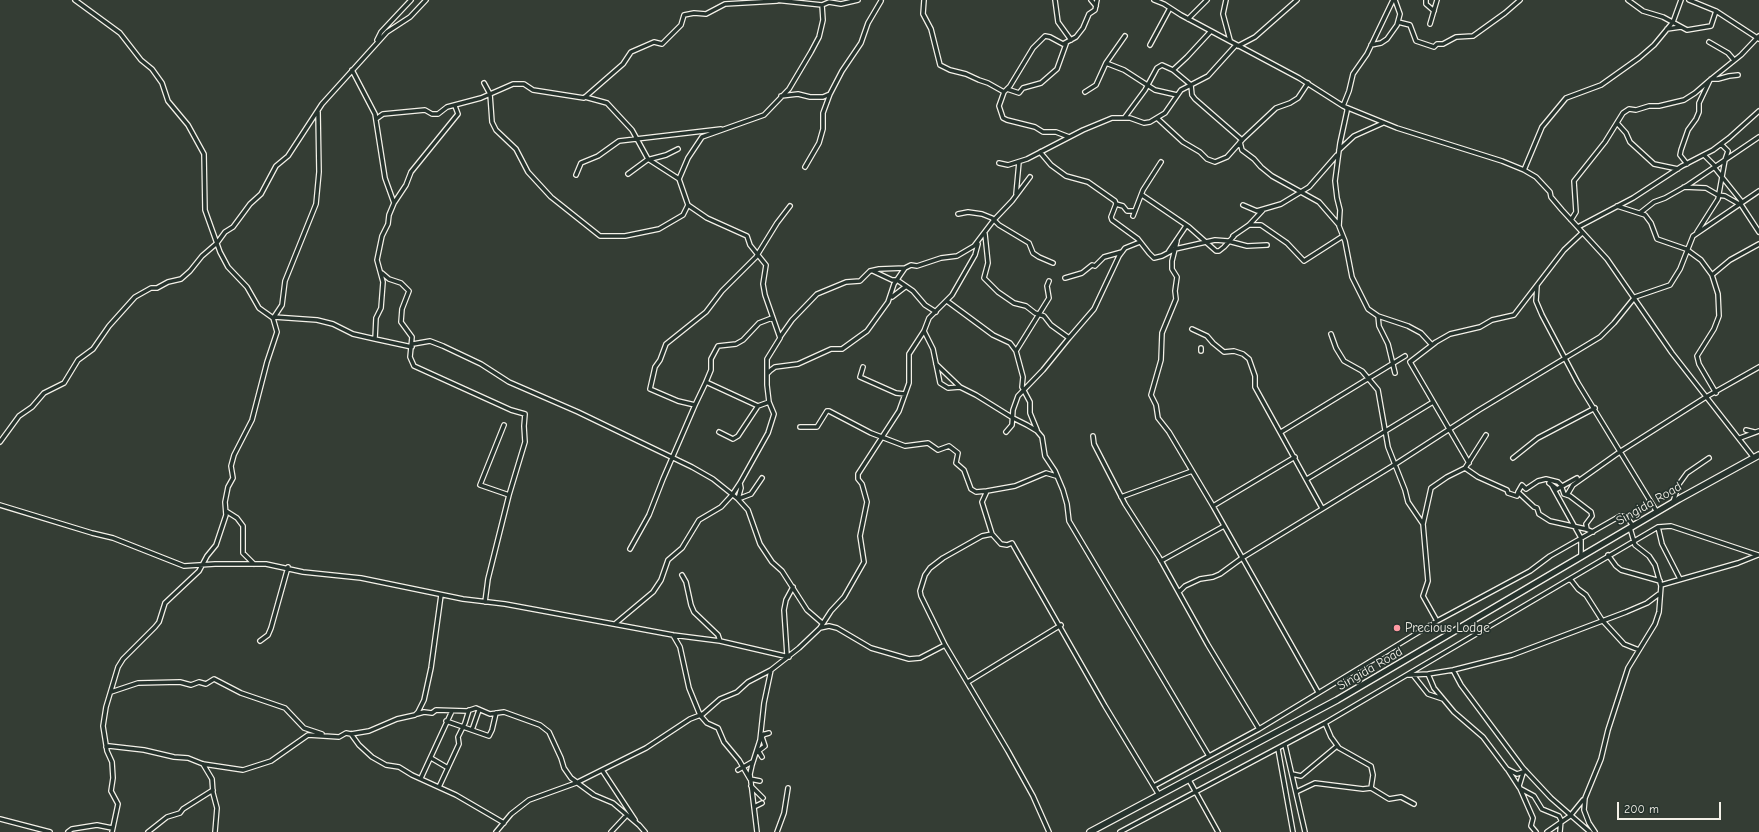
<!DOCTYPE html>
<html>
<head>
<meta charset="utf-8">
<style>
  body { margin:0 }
  #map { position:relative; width:1759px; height:832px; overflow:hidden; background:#343d34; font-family:"Comic Neue",sans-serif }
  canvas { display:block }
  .scale { position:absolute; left:1617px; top:802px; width:104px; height:18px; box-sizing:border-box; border:2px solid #f4f1e8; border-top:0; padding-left:5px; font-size:12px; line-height:14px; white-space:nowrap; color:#f4f1e8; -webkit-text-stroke:3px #26332d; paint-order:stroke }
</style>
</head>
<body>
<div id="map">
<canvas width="1759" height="832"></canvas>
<div class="scale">200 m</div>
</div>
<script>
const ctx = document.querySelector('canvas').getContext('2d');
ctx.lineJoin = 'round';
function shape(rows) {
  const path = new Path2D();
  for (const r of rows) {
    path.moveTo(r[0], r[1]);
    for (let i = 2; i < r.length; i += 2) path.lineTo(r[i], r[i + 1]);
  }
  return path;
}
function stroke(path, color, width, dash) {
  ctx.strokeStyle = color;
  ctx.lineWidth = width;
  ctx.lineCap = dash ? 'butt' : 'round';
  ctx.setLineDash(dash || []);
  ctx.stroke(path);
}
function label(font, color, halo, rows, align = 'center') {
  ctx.font = font + ' "Comic Neue",sans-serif';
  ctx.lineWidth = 3.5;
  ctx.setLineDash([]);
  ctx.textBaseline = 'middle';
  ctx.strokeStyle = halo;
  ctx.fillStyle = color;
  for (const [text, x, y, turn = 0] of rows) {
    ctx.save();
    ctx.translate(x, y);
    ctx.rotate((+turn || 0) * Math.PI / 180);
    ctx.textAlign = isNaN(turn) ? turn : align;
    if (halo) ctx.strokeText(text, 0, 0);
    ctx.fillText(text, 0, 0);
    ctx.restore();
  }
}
const minor = shape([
  [75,0,120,33,141,60,152,69,162,83,168,101,188,125,204,154,205,210,220,252,228,267,247,287,259,308,273,318,277,332,267,362,252,420,234,455,231,466,233,478,228,487,225,502,226,515,216,545,207,556,199,571,165,603,159,622,155,627,123,659,118,667,106,707,103,726,107,751,112,762,113,778,111,791,118,804,112,832],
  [775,0,822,5],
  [924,0,923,14,931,29,940,65,950,70,966,74,979,80,988,83,1004,92],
  [1055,0,1058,22,1071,40],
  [1091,0,1096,6],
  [1154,0,1164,4,1181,15,1299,78,1343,106,1397,128,1502,161,1524,170,1536,177,1550,192,1551,197,1562,210,1607,259,1672,353,1754,458],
  [1226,0,1223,14,1230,40],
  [1393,0,1367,54,1353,74,1349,91,1343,106,1347,108,1347,111,1340,143,1335,181,1337,198,1340,210,1339,226,1345,241,1352,277,1368,309,1378,316,1408,326,1421,333,1432,345],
  [1426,0,1426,4,1434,11],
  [1628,0,1643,11,1663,17,1687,30,1711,26,1716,11],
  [1689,0,1716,11,1759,39],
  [1188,19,1207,0],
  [1398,22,1410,25,1416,41,1434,47,1437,44,1443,44,1456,37,1473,36,1505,13,1520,0],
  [1430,24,1437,0],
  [1667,29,1681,27],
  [377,40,381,32,411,0],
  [1709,42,1728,53,1734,60],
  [1150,45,1170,8],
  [1371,45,1381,43,1387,39,1397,25,1400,14,1395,0],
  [1238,46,1255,37,1297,0],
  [1106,63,1124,70,1155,90,1177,95],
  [352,70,375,114,385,178,394,203],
  [1173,70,1187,57,1211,31],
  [1711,79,1718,79,1729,76,1738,75],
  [484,83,490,94,492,122,496,130,516,149,528,172,551,197,600,236,625,236,659,229,683,215,688,205],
  [1007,89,1019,93,1023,88,1041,83,1057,69,1066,44],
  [1085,92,1096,85,1106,63,1125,36],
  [781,96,798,94,810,97,823,97,830,94,842,71,861,43,868,23,881,1],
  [585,97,607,103,632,130,648,159,679,179],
  [1125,117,1145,90,1157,68,1162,65,1173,70,1191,85,1192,95,1195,99,1242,140],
  [1157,118,1183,142,1200,152,1207,159,1215,162,1227,157,1243,139,1276,108,1290,103,1298,98,1308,83],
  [376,119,383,114,425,110,432,114,438,114,447,107,481,98,513,84,524,84,533,90,584,98,623,64,631,52,654,42,662,44,681,25,684,15,694,13,706,14,725,4,777,1],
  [1617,123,1626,133,1630,142,1654,164,1678,169],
  [1069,137,1056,132,1043,132,1035,127,1007,120,1003,118,999,106,1004,92,1010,86,1033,48,1045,36,1050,37,1063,44,1076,37,1083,28,1089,14,1095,10,1097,0],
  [1240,142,1242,150,1254,159,1261,167,1272,176,1319,202,1339,225],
  [1721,144,1728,151,1725,160],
  [1339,150,1354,136,1383,123],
  [1040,152,1051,165,1066,176,1088,182,1115,201,1116,204,1111,217,1112,220,1138,239,1149,253,1154,258,1162,256,1175,249,1215,240,1228,241,1247,246,1267,245],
  [1704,155,1715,166],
  [999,163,1008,165,1027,159,1083,130,1112,118,1130,118,1144,123,1150,122,1165,113,1181,90,1208,76,1236,45],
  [1687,164,1680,155,1681,150,1688,130,1696,119,1699,112,1699,103,1710,80,1741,55,1759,36],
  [805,167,819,143,823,129,823,113,830,94],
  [1714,167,1742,202],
  [1524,170,1542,127,1566,98,1601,85,1639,58,1654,45,1673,22,1681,0],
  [628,174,647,160,666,155,678,149],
  [576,175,581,163,598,156,619,141,721,129],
  [1684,187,1706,188,1718,195,1725,196,1739,204],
  [1016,194,1019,162],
  [1142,195,1189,227,1216,251,1219,251,1224,247,1234,236],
  [1740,203,1759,232],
  [1116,204,1123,206,1127,211,1134,211],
  [1243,205,1257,211,1281,204,1309,187,1337,155],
  [1617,206,1645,215,1651,223,1657,239,1686,249,1701,260,1712,275,1718,294,1719,316,1714,329,1697,356,1699,364,1716,393],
  [1640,213,1654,202,1665,198,1688,185,1759,137],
  [958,214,968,212,982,214,992,218,999,225,1029,243,1033,253,1039,257,1053,263],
  [1133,216,1143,190,1161,162],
  [1571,220,1576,212,1574,181,1605,142,1623,113,1629,109,1636,110,1649,106,1659,106,1684,100,1695,93,1710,80],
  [1249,225,1261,225,1287,243,1304,261,1343,236],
  [1578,227,1633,198,1682,166,1713,150,1729,138,1759,111],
  [1697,232,1718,199,1725,160],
  [985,234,988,263,984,278,998,292,1014,303,1026,306,1035,313,1044,316,1051,325,1069,338,1043,370,1018,396,1013,410,1012,425,1006,432],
  [1233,236,1249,225,1263,210],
  [1177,241,1172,261,1172,269,1177,277,1175,291,1176,299,1162,333,1161,360,1151,395,1156,405,1158,418,1169,432,1213,506,1318,692],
  [1169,251,1186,226],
  [873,271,892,280,897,280,913,291,925,305,936,312],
  [382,273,389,279,401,283,409,291,402,309,401,322,412,337,410,357,414,366,511,410,525,414,524,426,525,442,509,495,488,579,485,602],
  [1712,275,1730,260,1759,244],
  [1065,278,1082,273,1092,265,1095,266,1104,257,1122,252],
  [1537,286,1536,301,1542,315,1578,383,1657,512],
  [892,297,905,287],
  [947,301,993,335,1010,343,1016,351,1023,377,1022,387,1030,402,1030,413,1037,430],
  [1378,316,1379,326,1388,344,1395,373],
  [274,317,317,320,333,324,353,334,375,339,376,318,381,308,383,282,377,260,382,236,388,224,389,215,394,203,406,185,411,172,458,114,455,106],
  [274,317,282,305,285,281,316,204,319,172,318,112],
  [1192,329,1207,336,1213,343,1224,352,1234,351,1243,354,1249,359,1255,376,1255,387,1322,508],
  [924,331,933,349,940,383,948,388,960,387,976,395,1013,418,1027,425,1037,431,1042,437,1045,456,1055,471,1063,490,1067,504,1069,521,1209,756],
  [1331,334,1336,348,1344,361,1362,371,1378,390,1388,447,1405,490,1408,502,1423,524,1428,581,1423,596,1437,621],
  [780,337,792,320,817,294,846,282,860,281,870,271,879,269,905,268],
  [1069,338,1094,309,1119,256,1125,248,1140,242],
  [375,339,412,347],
  [413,344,430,341,443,346,481,364,509,382,578,412,692,467,713,479,738,499,751,494,762,478],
  [1201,348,1201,351],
  [1016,351,1049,298,1047,286,1049,281],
  [936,364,960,387],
  [863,367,860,377,896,393,905,394],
  [767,374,767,359,780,338,765,295,763,284,766,265,750,245,747,236,707,218,688,205,679,179,688,158,702,137,764,115,789,89,811,52,819,37,823,20,822,5,829,2,841,4,858,0],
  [706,382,711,370,711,359,718,346,736,344,743,340,759,323,772,318],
  [769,402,758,406,706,382,695,405,678,401,650,389,655,367,660,360,666,344,706,312,722,291,756,257,777,223,790,206],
  [504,425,480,485,509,495],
  [800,427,817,427,827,411,829,411,871,433,905,446,928,443,938,450,949,446,958,453,956,463,964,470,971,489,976,492,987,491],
  [1746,430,1754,432],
  [719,432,733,439,738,436,758,406],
  [1281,432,1405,356],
  [1093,436,1094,444,1125,504,1159,557,1208,645,1259,729],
  [1740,438,1759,431],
  [0,442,19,416,32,407,44,393,64,383,78,360,93,349,109,326,135,297,151,288,157,288,168,282,181,279,190,271,202,256,217,243,225,232,233,227,250,204,261,194,276,166,288,156,322,104,387,32,410,17,426,0],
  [1513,458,1538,438,1595,408],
  [1469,463,1410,362,1436,342,1450,334,1480,327,1492,320,1514,315,1564,250,1582,233],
  [1465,468,1478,477,1507,490,1508,493,1517,496,1518,492,1534,507,1537,508,1539,514,1550,521,1586,529,1593,532],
  [1307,479,1433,402],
  [740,483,741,488,738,499,748,510,760,544,772,562,782,571,807,610,822,623],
  [1549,483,1557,489,1577,478],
  [1552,486,1581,538,1581,556],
  [1518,492,1522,485,1526,489,1538,481,1546,479,1558,482,1561,485,1564,494,1570,496,1591,512,1592,516,1586,524,1587,529],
  [1567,495,1573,485,1621,451,1706,397,1759,367],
  [1121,497,1192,471],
  [1673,502,1679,484,1687,473,1709,458],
  [0,505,92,533,113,538,184,566,215,564,266,564,303,572,361,578,463,599,505,604,673,635,720,641,789,657],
  [1213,506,1295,457],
  [226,511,237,518,243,526,243,553,254,564],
  [1423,524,1431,488,1447,477,1465,468,1486,435],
  [1658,527,1662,544,1680,579],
  [992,534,982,502,987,491,1015,486,1046,473,1056,476],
  [630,549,649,515,663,479,695,405],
  [1608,555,1616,566,1621,570,1660,581],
  [1161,561,1224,526],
  [682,575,686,582,691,605,694,612,718,635,720,641],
  [1568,580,1571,580,1578,589,1586,595,1602,620,1624,644,1639,650],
  [1661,585,1738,563,1758,555],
  [1179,592,1185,586,1200,579,1213,577,1220,574,1242,558,1394,465,1479,410,1600,337,1614,323,1635,297,1670,285,1680,269,1693,236,1759,191],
  [616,623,653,592,661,580,668,560,682,548,699,520,721,507,732,495,740,483,768,433,774,414,769,402,767,385,767,374,771,370,775,367,798,364,831,349,842,349,867,331,888,302,894,284,905,268,911,265,917,266,941,258,957,256,974,246,993,221,1012,201,1030,177],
  [820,628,831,611,844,597,864,562,860,536,867,502,862,484,858,479,858,474,899,411,909,383,909,354,924,331,929,318,952,295,975,255,978,244],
  [673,635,680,647,689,688,700,715,707,723,718,728,724,742,739,760,750,779,760,781],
  [260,641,268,635,271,628,288,567],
  [945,645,921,596,920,591,925,575,930,568,943,558,982,536,992,534,1001,544,1007,545,1012,543,1105,706,1159,795],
  [787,655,784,610,786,600,793,587],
  [1453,670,1461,685,1523,768,1551,798,1590,832],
  [1428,674,1434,688,1454,712,1483,737,1507,769,1517,774,1526,771],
  [1409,675,1428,674,1453,670,1512,655,1626,612,1647,603,1659,594],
  [1413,675,1428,694,1443,699],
  [968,682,1061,625],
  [111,692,138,683,180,682,191,685,199,682,206,684,214,679,241,693,285,708,304,728,322,734],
  [417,714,424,712,432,713,436,710,467,711,476,708,490,714,504,712,540,725,549,732,561,758,564,768,571,778,594,795,613,803,640,826],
  [446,721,489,736,492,730,496,713],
  [1325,723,1331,737,1339,748,1371,766,1373,775,1371,788],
  [472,730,479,710],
  [351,734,359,745,372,757,386,765,399,767,412,775,456,795,504,823],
  [762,735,769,733],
  [1285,745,1305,832],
  [106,747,109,746,144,750,174,757,188,758,203,764,243,770,271,761,308,735,339,737,346,733,351,734,369,731,397,719,415,715,418,712,424,700,431,668,441,595],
  [1278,749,1293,832],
  [759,752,762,757],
  [756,753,765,746,762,737,764,734],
  [431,758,448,768],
  [203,764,212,779,213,793,217,808,215,832],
  [602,770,635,820],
  [738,770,752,762],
  [1508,770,1519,787],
  [1523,773,1519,786,1533,818,1531,826,1536,832],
  [1292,774,1301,776,1337,746],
  [421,778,452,711],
  [1189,780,1218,832],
  [751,786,763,798],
  [1154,786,1259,729,1437,621,1530,571,1550,556,1620,516,1626,516,1633,526],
  [439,787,459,744,458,737,465,723,469,710],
  [1371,788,1389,799,1401,797,1414,804],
  [1521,789,1534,796,1542,809,1559,816,1561,820,1560,832],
  [1296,792,1315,783,1363,789,1371,788],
  [754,807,762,803],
  [0,819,50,832],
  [639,825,645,832],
  [68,832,72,829,97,825,112,828],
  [148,832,167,817,180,813,183,809,213,790],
  [496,832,511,814,529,800,576,783,646,748,690,719,703,714,720,699,737,692,748,682,771,670,799,648,820,628,829,626,837,628,871,648,909,659,920,658,945,645,1008,751,1033,796,1049,832],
  [611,832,625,817],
  [757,832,750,774,752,765,760,740,764,703,771,670],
  [777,832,784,813,788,788],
  [1120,832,1325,723,1658,527,1671,526,1758,555],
  [1547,832,1570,816,1583,800],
  [1595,832,1589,823,1584,810,1585,798,1601,759,1608,730,1628,668,1655,624,1659,612,1661,586,1655,565,1649,556,1635,545,1630,528]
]);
const trunk = shape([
  [1090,832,1337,700,1679,499,1759,455]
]);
const markers = [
  [1397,628,4,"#ff9aa2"]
];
const streetNames = [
  ["Singida Road",1649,504,-30],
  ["Singida Road",1370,669,-30]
];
const poiNames = [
  ["Precious Lodge",1405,628]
];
stroke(minor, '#f4f1e8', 6);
stroke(trunk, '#f4f1e8', 8);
stroke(minor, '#26332d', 3.5);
stroke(trunk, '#26332d', 5.5);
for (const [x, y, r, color] of markers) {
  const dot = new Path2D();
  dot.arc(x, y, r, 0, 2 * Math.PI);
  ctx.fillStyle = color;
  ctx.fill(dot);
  stroke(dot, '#26332d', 1.5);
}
label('13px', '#f4f1e8', '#26332d', streetNames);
label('13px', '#f4f1e8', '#26332d', poiNames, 'left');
</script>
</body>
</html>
